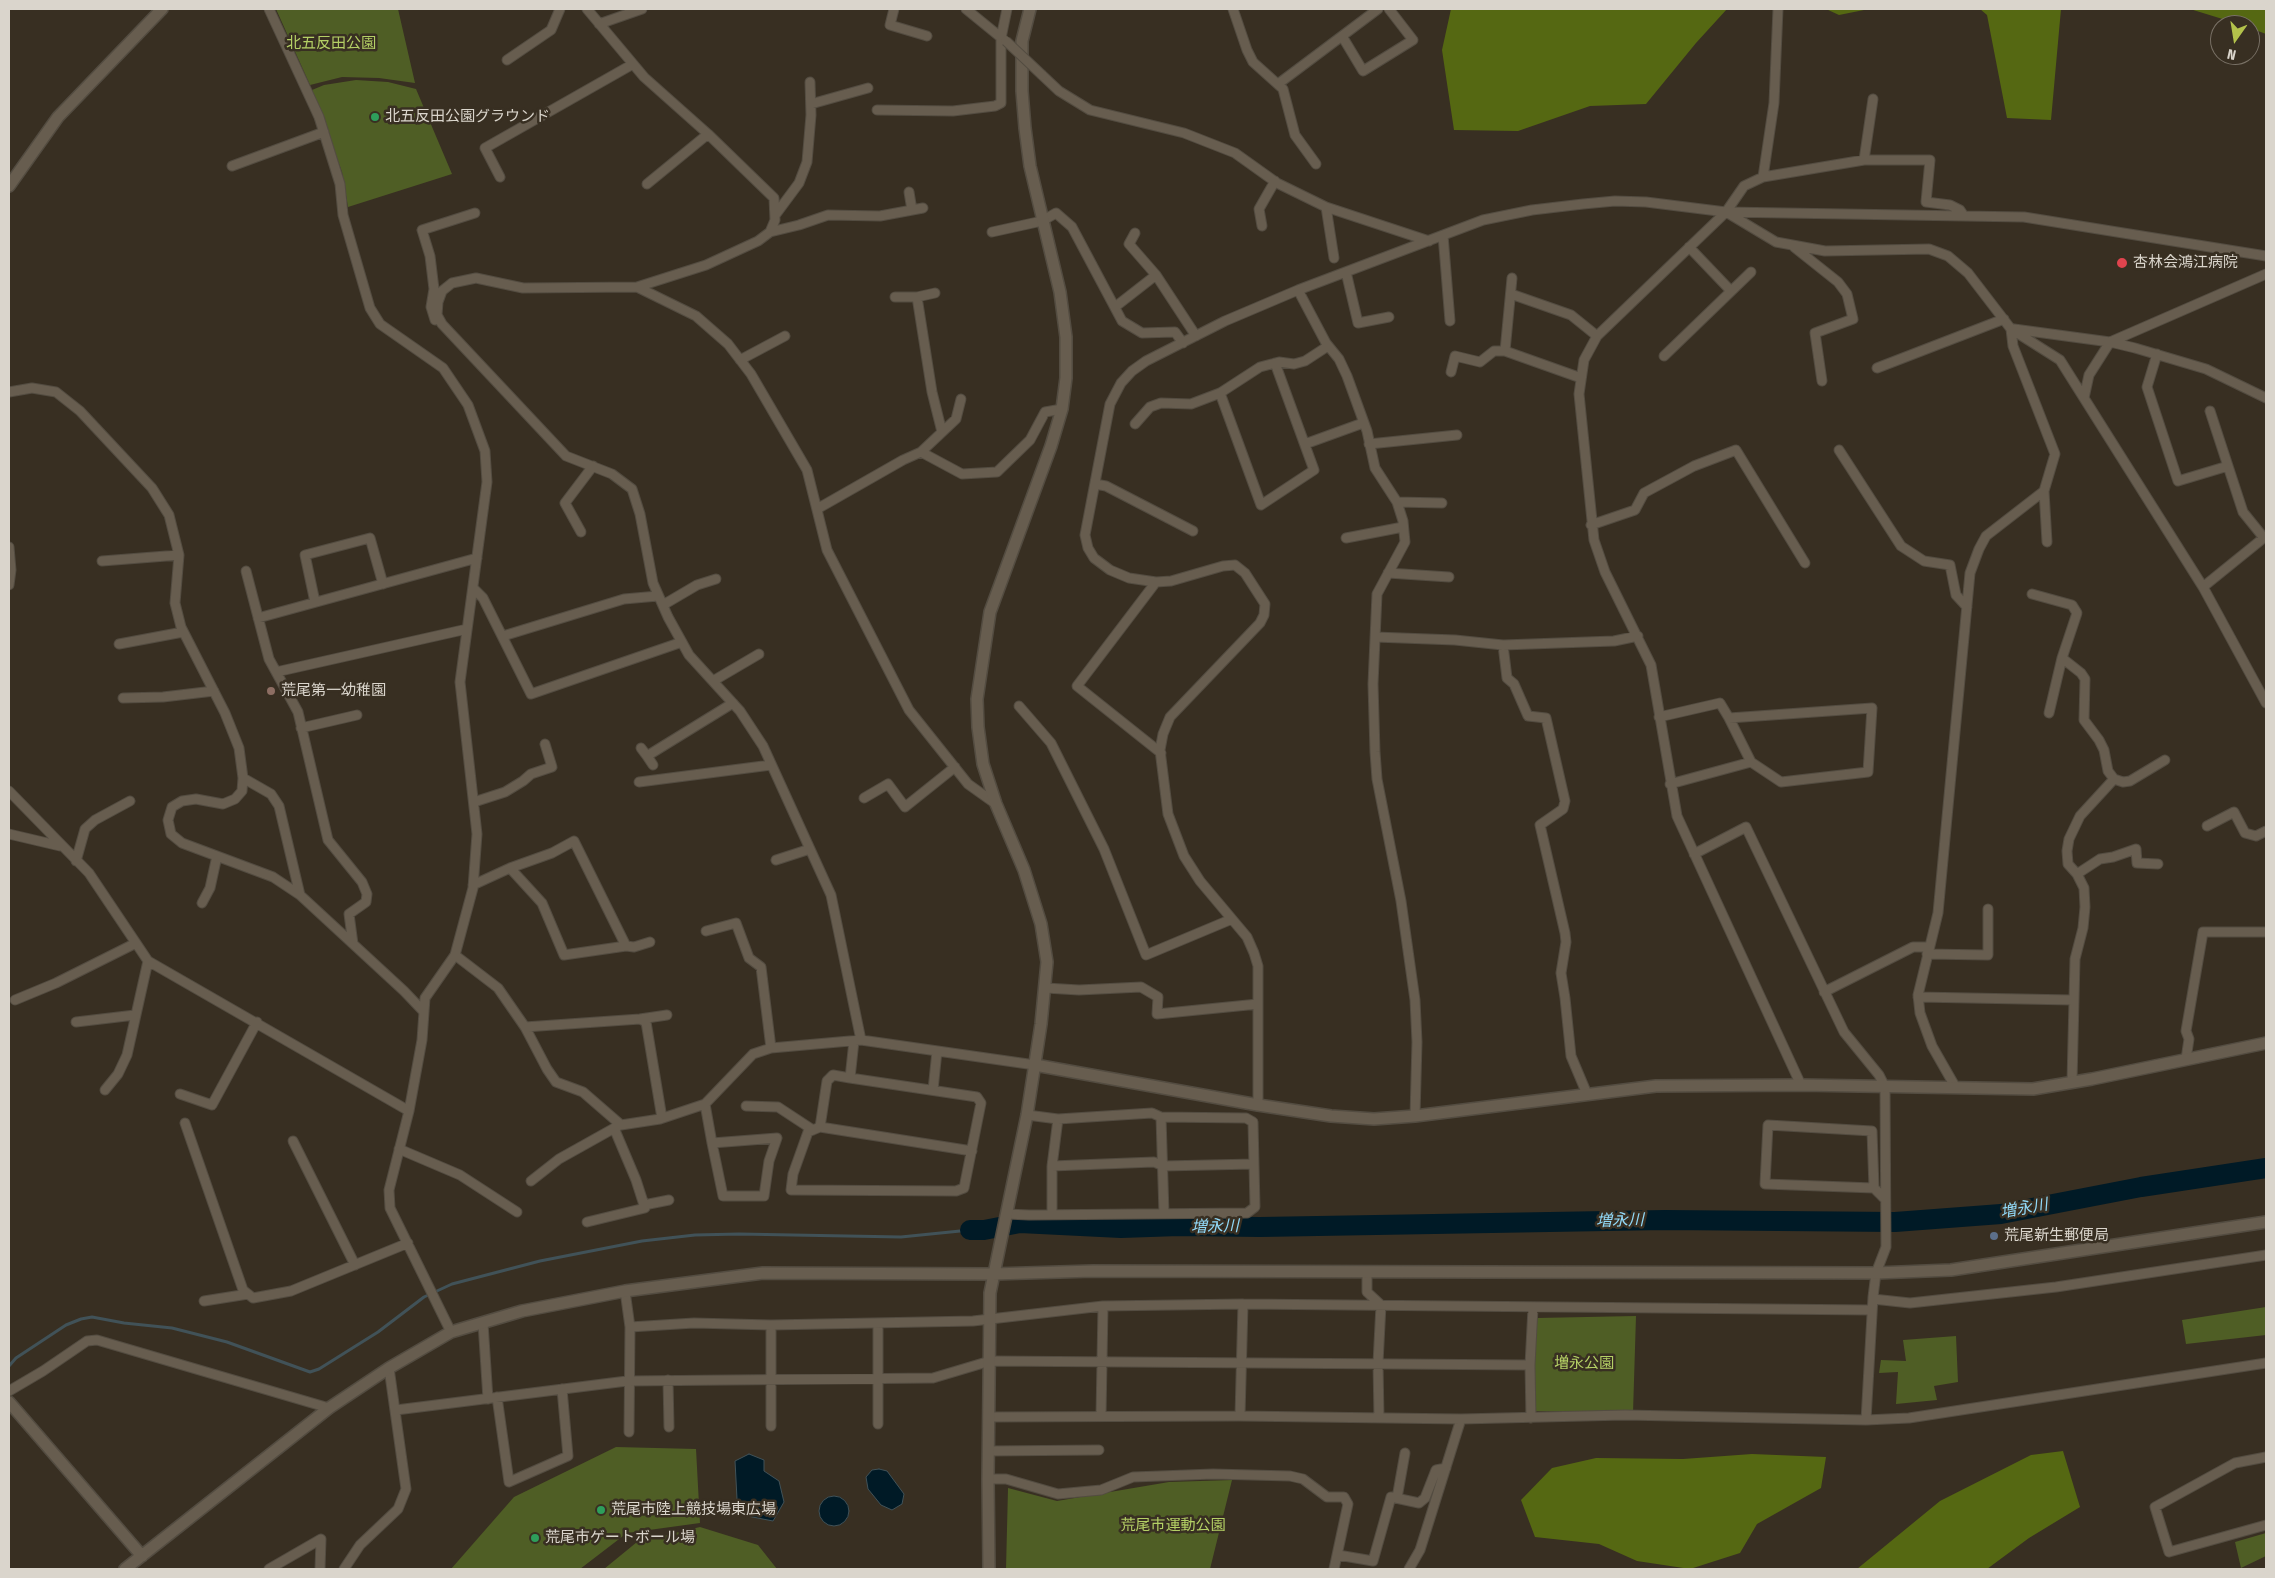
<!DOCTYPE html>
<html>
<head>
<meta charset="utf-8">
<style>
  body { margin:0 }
  #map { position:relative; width:2275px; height:1578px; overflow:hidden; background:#382f22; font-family:"Fira Sans Condensed",sans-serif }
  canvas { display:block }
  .frame { position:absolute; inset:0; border:10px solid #dad5cc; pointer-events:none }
  .north { position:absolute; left:2210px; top:15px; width:50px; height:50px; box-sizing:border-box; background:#382f22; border:1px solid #797166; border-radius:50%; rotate:193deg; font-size:14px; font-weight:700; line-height:20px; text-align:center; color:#dad5cc }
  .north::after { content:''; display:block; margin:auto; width:18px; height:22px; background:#b3c24b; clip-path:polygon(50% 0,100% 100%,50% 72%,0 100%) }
</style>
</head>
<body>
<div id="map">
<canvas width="2275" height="1578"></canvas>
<div class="frame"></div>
<div class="north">N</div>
</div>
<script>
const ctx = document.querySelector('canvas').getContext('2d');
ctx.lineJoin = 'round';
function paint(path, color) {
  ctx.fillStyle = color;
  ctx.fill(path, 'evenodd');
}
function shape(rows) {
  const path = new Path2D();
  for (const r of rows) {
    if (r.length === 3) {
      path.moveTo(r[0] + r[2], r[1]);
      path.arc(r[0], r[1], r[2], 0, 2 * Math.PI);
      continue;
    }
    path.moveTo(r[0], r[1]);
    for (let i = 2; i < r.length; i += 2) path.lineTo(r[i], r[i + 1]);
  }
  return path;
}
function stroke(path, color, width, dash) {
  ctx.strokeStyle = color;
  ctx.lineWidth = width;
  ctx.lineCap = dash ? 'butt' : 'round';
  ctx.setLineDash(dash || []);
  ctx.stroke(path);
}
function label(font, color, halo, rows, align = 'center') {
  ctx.font = font + ' "Fira Sans Condensed","Noto Sans JP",sans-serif';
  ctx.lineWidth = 5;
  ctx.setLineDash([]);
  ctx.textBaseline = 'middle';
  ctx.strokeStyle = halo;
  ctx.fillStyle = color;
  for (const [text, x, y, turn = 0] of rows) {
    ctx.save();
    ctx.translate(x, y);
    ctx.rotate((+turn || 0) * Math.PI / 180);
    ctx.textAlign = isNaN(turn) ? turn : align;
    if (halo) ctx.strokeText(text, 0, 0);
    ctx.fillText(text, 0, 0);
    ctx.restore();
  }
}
const green = shape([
  [276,9,398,9,415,83,379,78,342,77,310,85],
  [356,80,388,82,416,89,452,174,348,207,342,172,312,90,324,85],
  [2266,1307,2266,1335,2186,1344,2182,1320],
  [1636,1316,1633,1413,1532,1411,1537,1318],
  [1956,1336,1958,1382,1934,1386,1937,1400,1896,1404,1898,1372,1879,1373,1881,1360,1906,1361,1903,1340],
  [616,1447,696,1449,700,1523,627,1533,580,1569,451,1569,514,1497],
  [1232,1480,1210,1569,1006,1569,1008,1488,1057,1501,1169,1482],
  [700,1527,758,1545,777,1569,604,1569,637,1542],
  [2266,1533,2266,1556,2241,1568,2235,1542]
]);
const forest = shape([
  [1451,9,1727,9,1696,43,1646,104,1590,106,1518,131,1454,130,1442,50],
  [1826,9,1869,9,1839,15],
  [1980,9,2061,9,2051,120,2007,118,1987,15],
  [2190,9,2266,9,2266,34,2250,28,2250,25,2242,25],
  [2063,1451,2080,1507,2029,1538,1987,1569,1857,1569,1940,1501,2031,1455],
  [1752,1454,1826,1457,1821,1488,1757,1524,1740,1553,1690,1569,1637,1561,1599,1544,1535,1537,1521,1500,1552,1468,1596,1458,1683,1459]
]);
const water = shape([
  [749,1454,764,1460,764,1471,779,1481,784,1502,773,1521,737,1514,734,1506,737,1499,735,1461,749,1454],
  [879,1469,887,1471,904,1494,902,1504,892,1510,881,1505,868,1489,866,1477,872,1470,879,1469],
  [834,1511,15]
]);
const stream = shape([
  [9,1366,16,1358,66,1325,81,1319,92,1317,124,1323,172,1328,227,1342,310,1372,319,1369,378,1332,424,1297,452,1284,540,1261,642,1241,695,1235,739,1234,901,1237,970,1230]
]);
const river = shape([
  [970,1230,984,1230,1020,1223,1121,1228,1179,1226,1260,1227,1665,1220,1895,1222,2001,1214,2141,1187,2266,1168]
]);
const minor = shape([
  [269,9,319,117,340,184,343,215,370,308,380,324,443,368,468,405,485,451,487,482,460,682,477,834,473,888,455,955,425,998,422,1040,409,1111,389,1190,390,1208,451,1332],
  [587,9,644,77,708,134,774,198,775,220,770,232,758,241,706,265,637,287,523,288,476,278,452,283,442,291,438,302,437,315,442,324,566,456,612,474,632,489,640,514,653,583,668,617,689,655,740,711,763,746,831,895,861,1040],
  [894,9,890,25,927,36],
  [966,9,1004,40],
  [1233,9,1247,50,1253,62,1283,89,1295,135,1316,164],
  [1778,9,1774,103,1763,177,1744,186,1726,212,1597,336,1584,360,1579,394,1594,540,1605,572,1651,665,1677,816,1801,1085],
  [599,24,642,9],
  [1342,36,1363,71,1413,40,1389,9],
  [507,60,551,30,560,9],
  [1042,75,1059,91,1090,110,1184,133,1235,153,1277,183,1326,207,1429,241],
  [1278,84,1378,9],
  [811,104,868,88],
  [877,110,953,111,995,106,1001,103,1001,38,1007,9],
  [1864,160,1873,99],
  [232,166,324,132],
  [500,177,485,148,633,64],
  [1763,177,1864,160,1930,160,1926,202,1950,205,1960,210,1964,216],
  [647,184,708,134],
  [909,192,912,210],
  [1326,207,1334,258],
  [1726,212,1776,242,1825,251,1929,249,1948,256,1968,273,2011,329,2060,360,2203,587,2266,703],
  [776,214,799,183,807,162,811,115,810,82],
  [1262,226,1259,209,1275,181],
  [770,232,799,225,828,215,880,216,923,208],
  [992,232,1042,221,1056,213,1072,227,1122,321,1142,333,1175,332,1183,343],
  [1135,233,1129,244,1156,275,1196,336],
  [1443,235,1450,321],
  [1689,247,1731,291],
  [1794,247,1838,282,1847,294,1853,319,1815,333,1822,381],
  [1346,272,1358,323,1389,317],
  [637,287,696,316,728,344,751,374,807,470,827,550,909,710,968,784,996,804],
  [1298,290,1326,343,1339,359,1347,376,1367,431,1375,468,1397,502,1403,521,1405,542,1377,594,1373,684,1375,752,1377,779,1401,901,1415,1000,1417,1042,1415,1116],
  [935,293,917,297,932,392,942,432],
  [1511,294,1571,315,1597,336],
  [895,297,917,297],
  [1115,307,1156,275],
  [435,320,431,307,434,289,430,256,422,230,475,213],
  [2014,329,2110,342,2135,348,2206,369,2266,398],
  [1505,351,1512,278],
  [2157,354,2147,387,2178,481,2228,466],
  [1664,356,1751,272],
  [740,360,785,336],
  [1877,368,2004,319],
  [1451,372,1455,356,1480,362,1494,351,1505,351,1581,378],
  [9,392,32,388,56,392,80,411,152,488,169,515,179,555,175,603,181,627,225,713,239,748,243,778,242,791,235,799,223,804,196,799,182,801,172,807,168,820,171,834,182,843,273,877,300,895],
  [1220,393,1261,505,1314,470,1275,363],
  [2084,398,2089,375,2110,342,2266,274],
  [2210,411,2243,512,2264,538],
  [1135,424,1150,407,1161,403,1191,404,1220,393,1260,367,1279,362,1294,364,1305,361,1328,346],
  [1305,444,1363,423],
  [1369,444,1457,435],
  [1839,450,1901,546,1924,561,1950,565,1956,595,1967,607],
  [921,452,956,419,961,399],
  [1095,484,1106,486,1193,531],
  [2044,491,2047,542],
  [1397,502,1442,503],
  [817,509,903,460,921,452,962,474,997,472,1030,440,1045,412,1062,409],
  [1591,525,1635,510,1644,493,1694,466,1736,450,1805,563],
  [581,532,565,503,593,466],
  [1346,538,1403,527],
  [9,547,11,570,9,585],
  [102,561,179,555],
  [246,571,269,659,298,712,328,840,362,882,367,894,366,902,349,914,353,944],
  [1388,573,1449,577],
  [1156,582,1077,686,1161,753],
  [2203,587,2266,536],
  [473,588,483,598,531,694,682,642],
  [2032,594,2072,605,2077,613,2062,658,2049,713],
  [315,602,305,555,370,538,383,584],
  [663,605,697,585,716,579],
  [258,618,477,558],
  [503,636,624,599,658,596],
  [1375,637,1455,640,1503,645,1614,641,1638,636],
  [119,644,183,632],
  [1503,645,1507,678,1514,684,1528,716,1546,718,1565,801,1563,809,1540,825,1565,933,1566,942,1561,973,1565,998,1571,1056,1587,1094],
  [2062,658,2081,673,2085,679,2084,720,2099,740,2104,750,2108,771,2114,779,2123,782,2130,781,2165,760],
  [276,672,467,629],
  [713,681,759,654],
  [123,698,163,697,214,691],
  [1019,706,1051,743,1104,849,1146,955,1232,919],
  [1659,717,1720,703,1729,718,1872,708,1868,772,1781,782,1751,762,1670,784],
  [1729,718,1751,762],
  [301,728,357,715],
  [641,748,647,756,733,703],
  [647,756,653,765],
  [243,778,271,794,279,806,300,895,404,991,424,1012],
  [639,782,771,765],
  [9,791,89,873,148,961,409,1111],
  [864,798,888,784,905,807,955,767],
  [474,802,505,792,523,781,531,774,552,767,545,744],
  [2207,826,2234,812,2245,833,2256,836,2266,831],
  [9,834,60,846],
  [1694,854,1746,827,1844,1032,1879,1075,1885,1087,1886,1247,1876,1273,1873,1297,1866,1420],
  [776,860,810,849],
  [76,861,85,829,95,820,130,801],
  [2077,874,2100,859,2113,857,2136,849,2137,863,2158,864],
  [473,885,510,868,552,853,574,841,626,946,564,955,542,903,510,868],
  [202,903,210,888,217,856],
  [706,931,736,923,749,958,761,967,771,1048],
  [626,946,634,947,650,942],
  [1927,954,1988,955,1988,909],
  [455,955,498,988,525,1027,547,1069,556,1082,583,1092,621,1125,660,1119,705,1104,753,1054,771,1048,861,1040,1035,1065],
  [1046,988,1079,990,1141,987,1158,997,1157,1014,1258,1004],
  [1824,992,1913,947,1929,947],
  [1918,997,2073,1000],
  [15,1000,56,983,136,943],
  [640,1019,667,1015],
  [76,1022,135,1015],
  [525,1027,640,1019,646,1022,662,1118],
  [2186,1059,2189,1039,2186,1031,2203,932,2266,932],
  [850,1078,977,1097,981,1103,964,1188,956,1191,791,1190,793,1174,808,1132,820,1127,827,1081,833,1075,850,1078,854,1041],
  [2072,1082,2075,959,2083,928,2085,907,2084,888,2077,874,2068,864,2067,851,2069,839,2080,816,2114,779],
  [1956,1088,1932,1046,1920,1013,1918,995,1938,913,1970,573,1979,549,1986,536,2044,491,2055,454,2013,346,2011,329],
  [105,1090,118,1074,127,1055,148,961],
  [933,1090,937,1051],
  [180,1094,212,1105,257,1022],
  [705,1104,712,1143,723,1196,764,1196,769,1161,777,1138,712,1143],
  [1258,1105,1258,966,1254,953,1247,937,1200,881,1184,856,1168,814,1160,750,1163,734,1170,717,1260,623,1264,615,1265,604,1245,573,1235,565,1223,566,1171,581,1156,582,1129,578,1110,570,1094,558,1088,548,1085,535,1110,404,1121,383,1132,371,1146,361,1225,321,1298,290,1483,220,1532,210,1583,204,1615,201,1646,202,1726,212,2024,217,2266,256],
  [746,1106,778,1107,813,1130],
  [1027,1115,1058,1119,1152,1113,1161,1117],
  [185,1123,243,1290,253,1298,291,1291,408,1243],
  [820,1127,972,1151],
  [293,1141,355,1265],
  [399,1149,460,1175,517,1212],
  [1052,1166,1058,1119],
  [531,1181,559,1159,618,1126],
  [1874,1188,1872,1131,1768,1125,1765,1184,1874,1188,1885,1199],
  [644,1205,669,1200],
  [1007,1214,1029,1215,1247,1213,1255,1207,1253,1122,1246,1118,1161,1117,1164,1214],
  [1052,1215,1052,1166,1154,1162,1163,1166,1254,1164],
  [587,1222,645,1208,636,1180,614,1128],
  [1367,1272,1367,1292,1381,1305,1378,1363,1379,1418],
  [625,1291,630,1327,694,1323,771,1325,973,1321,1103,1306,1243,1304,1872,1310],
  [1873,1299,1910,1303,2056,1287,2266,1255],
  [204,1301,248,1294],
  [483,1323,488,1399],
  [771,1325,771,1426],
  [668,1380,669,1427],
  [9,1391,43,1371,87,1341,97,1340,329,1408],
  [497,1397,509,1482,568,1456,562,1389],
  [396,1410,627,1381,933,1378,990,1361,1530,1365],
  [1101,1416,1103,1306],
  [1240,1416,1243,1304],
  [990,1417,1240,1416,1461,1419,1625,1415,1866,1420,1909,1418,2266,1363],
  [1531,1418,1530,1365,1533,1308],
  [878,1424,878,1323],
  [629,1432,630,1327],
  [988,1451,1099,1450],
  [2266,1457,2235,1463,2155,1507,2169,1552,2266,1525],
  [988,1479,1006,1479,1058,1494,1101,1490,1133,1477,1213,1474,1290,1476,1303,1479,1327,1497,1344,1497,1348,1504,1334,1569],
  [1397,1498,1405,1453],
  [1338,1555,1373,1561,1391,1497,1419,1503,1425,1498,1436,1470,1446,1468],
  [269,1569,321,1539,320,1569],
  [344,1569,360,1545,398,1509,406,1489,389,1368],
  [1409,1569,1420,1550,1461,1419]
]);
const tertiary = shape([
  [9,186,58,117,162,9],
  [1035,1065,1258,1105,1331,1116,1374,1119,1415,1116,1656,1086,1801,1085,2033,1089,2092,1079,2266,1043],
  [9,1402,142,1556],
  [125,1569,329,1408,389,1368,451,1332,522,1311,625,1291,763,1273,993,1274,1093,1271,1876,1273,1951,1270,2266,1222],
  [989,1569,988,1479,990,1293,1027,1115,1041,1024,1047,962,1041,924,1024,870,996,804,983,764,978,727,977,699,990,612,1051,446,1062,409,1066,378,1066,337,1060,292,1030,166,1025,128,1022,91,1022,41,1030,9]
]);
const minorBridge = shape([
  [1006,41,1042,75]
]);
const markers = [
  [375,117,5,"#2e9e5b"],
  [2122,263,6,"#e0444e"],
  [271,691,5,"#8d6e63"],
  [1994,1236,5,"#5c6f8a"],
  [601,1510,5,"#2e9e5b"],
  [535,1538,5,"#2e9e5b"]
];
const parkNames = [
  ["北五反田公園",331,44],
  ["増永公園",1584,1364],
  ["荒尾市運動公園",1173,1526]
];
const poiNames = [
  ["北五反田公園グラウンド",385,117],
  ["杏林会鴻江病院",2133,263],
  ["荒尾第一幼稚園",281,691],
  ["荒尾新生郵便局",2004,1236],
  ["荒尾市陸上競技場東広場",611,1510],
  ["荒尾市ゲートボール場",545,1538]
];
const waterNames = [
  ["増永川",2024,1209,-10],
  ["増永川",1620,1221,-1],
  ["増永川",1215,1227,-1]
];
paint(green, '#4f5e25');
paint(forest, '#556812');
paint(water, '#001a26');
stroke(water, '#415258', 1);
stroke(stream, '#415258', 3);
stroke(river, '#001a26', 20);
stroke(minor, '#534c41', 11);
stroke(tertiary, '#534c41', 14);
stroke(minor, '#675d4f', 9);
stroke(tertiary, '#675d4f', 11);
stroke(minorBridge, '#534c41', 11, []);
stroke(minorBridge, '#675d4f', 9);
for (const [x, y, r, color] of markers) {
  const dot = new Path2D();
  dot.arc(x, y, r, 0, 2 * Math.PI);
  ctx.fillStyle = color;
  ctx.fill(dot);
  stroke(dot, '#382f22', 2);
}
label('15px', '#b4d065', '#382f22', parkNames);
label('15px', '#dad5cc', '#382f22', poiNames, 'left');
label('italic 16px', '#91d9f8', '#382f22', waterNames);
</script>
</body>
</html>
